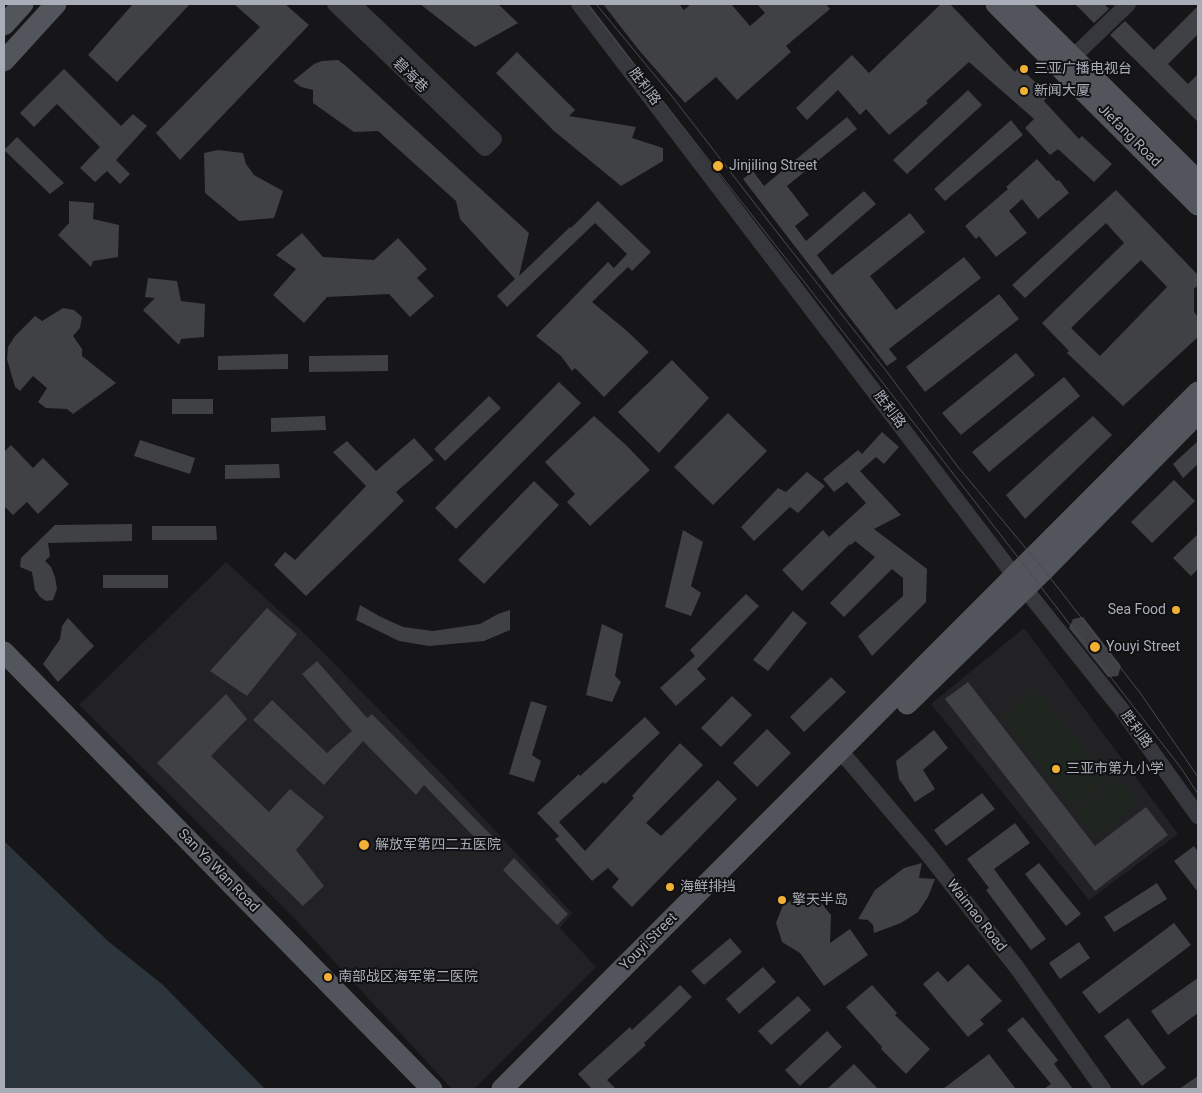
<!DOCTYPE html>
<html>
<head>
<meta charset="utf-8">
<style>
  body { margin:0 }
  #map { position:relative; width:1202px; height:1093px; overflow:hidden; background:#161618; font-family:Roboto,sans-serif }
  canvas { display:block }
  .frame { position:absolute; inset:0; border:5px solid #a8adb8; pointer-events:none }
</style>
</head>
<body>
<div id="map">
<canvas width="1202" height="1093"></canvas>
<div class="frame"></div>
</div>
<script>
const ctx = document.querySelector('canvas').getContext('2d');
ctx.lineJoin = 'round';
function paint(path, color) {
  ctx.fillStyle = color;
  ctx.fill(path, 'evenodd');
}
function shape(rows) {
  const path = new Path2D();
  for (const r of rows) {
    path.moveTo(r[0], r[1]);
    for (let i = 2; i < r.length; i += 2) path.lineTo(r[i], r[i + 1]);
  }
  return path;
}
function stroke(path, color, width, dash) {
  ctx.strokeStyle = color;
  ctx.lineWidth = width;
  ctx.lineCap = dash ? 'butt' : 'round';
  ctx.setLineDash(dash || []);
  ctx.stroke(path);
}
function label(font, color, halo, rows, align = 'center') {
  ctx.font = font + ' Roboto,"Noto Sans SC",sans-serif';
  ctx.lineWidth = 4;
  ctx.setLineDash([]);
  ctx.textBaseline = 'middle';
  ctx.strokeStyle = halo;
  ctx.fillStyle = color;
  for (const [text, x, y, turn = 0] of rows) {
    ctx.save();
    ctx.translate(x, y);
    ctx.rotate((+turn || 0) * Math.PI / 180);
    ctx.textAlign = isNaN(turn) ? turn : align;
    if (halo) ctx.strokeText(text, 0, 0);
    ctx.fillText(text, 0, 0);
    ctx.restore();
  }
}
const built = shape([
  [226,562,307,636,444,776,572,913,560,928,596,967,474,1089,452,1089,296,920,79,705],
  [1024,628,1178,834,1089,900,931,704]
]);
const green = shape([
  [1035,689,1110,780,1072,807,1002,718],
  [1119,779,1138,804,1096,837,1076,812]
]);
const water = shape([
  [4,841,109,942,162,984,265,1089,4,1089]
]);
const building = shape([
  [133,4,190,4,117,82,88,55],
  [234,4,285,4,309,25,180,160,156,133,260,27],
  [420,4,498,4,518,23,475,47],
  [603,4,679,4,684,10,691,4,731,4,750,26,765,13,757,4,826,4,830,9,786,46,791,52,737,100,716,77,685,103,638,49],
  [941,4,950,4,1015,72,1019,67,1049,95,1044,101,1079,139,1082,136,1112,164,1094,182,1058,149,1050,155,1025,128,1034,119,969,62,926,101,928,103,889,135,866,109,860,115,838,90,807,120,796,108,852,55,869,73],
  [1075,4,1104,4,1109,9,1094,23],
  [1198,6,1198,34,1168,64,1188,84,1198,74,1198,122,1110,35,1125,21,1154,50],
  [517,52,575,110,569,116,636,127,632,138,663,148,663,161,621,186,554,131,496,73],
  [338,60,346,66,529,233,519,276,570,227,571,228,598,201,651,252,632,271,628,267,592,302,627,331,649,352,604,397,575,368,572,371,561,356,536,336,608,262,614,268,627,254,595,223,507,307,497,296,515,279,460,219,456,201,378,131,354,132,313,103,313,90,301,87,293,81,314,64,322,61],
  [64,69,121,126,133,114,147,126,116,160,130,174,120,184,107,171,95,182,80,168,100,147,57,104,34,127,20,113],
  [968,90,982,105,907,174,893,160],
  [847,117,857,129,787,186,809,215,795,226,806,241,864,191,876,204,817,255,832,275,910,213,925,232,870,276,896,310,964,257,981,278,889,349,897,359,887,366,743,179,753,171,764,186],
  [1011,120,1023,135,945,201,934,189],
  [17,137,64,183,50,194,4,150],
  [218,150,243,153,246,164,254,175,283,191,274,218,239,221,205,193,204,153],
  [1037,159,1057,181,1059,180,1069,193,1038,219,1022,199,1009,211,1027,233,996,257,979,236,976,239,965,226,1008,189,1006,187],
  [1116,190,1198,275,1198,285,1194,289,1194,312,1198,317,1198,337,1123,406,1067,353,1069,351,1042,323,1124,243,1106,223,1025,298,1012,285],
  [1141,260,1167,287,1100,356,1071,328],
  [69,201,94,203,93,219,119,225,118,257,93,261,91,267,58,235,69,223],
  [302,233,323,257,374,260,398,238,427,269,417,278,434,296,410,317,389,294,327,297,304,323,273,295,296,269,276,255],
  [148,278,177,281,181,301,205,304,204,337,181,339,179,345,143,310,155,298,145,297],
  [999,294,1019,319,925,392,906,367],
  [63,308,74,310,82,317,80,328,73,336,82,349,82,356,116,383,73,414,67,409,46,408,38,402,47,388,33,376,20,391,15,387,7,359,8,347,15,336,35,316,42,321],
  [1016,353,1035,375,961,435,942,413],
  [288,354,288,369,218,370,218,356],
  [388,355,388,371,309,372,309,356],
  [672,360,709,398,659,453,618,412],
  [1064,377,1080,396,989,472,972,452],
  [559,382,581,403,456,529,435,508],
  [489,396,501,408,445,461,434,449],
  [172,399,213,399,213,414,172,414],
  [728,413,767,451,713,505,674,467],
  [325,416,326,430,271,432,271,418],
  [594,416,627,446,650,470,590,526,567,502,575,494,545,462],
  [1093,416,1112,435,1025,519,1006,495],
  [882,432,899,447,884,464,876,457,860,471,901,515,874,529,927,569,926,602,872,656,858,636,903,596,903,578,892,569,844,617,830,603,875,557,855,541,851,545,850,544,802,591,782,570,823,530,829,537,866,503,847,482,834,492,823,479,858,450,862,454],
  [414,438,434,460,396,492,404,501,306,596,274,565,285,552,295,560,366,486,333,452,347,441,376,471],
  [140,440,195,458,190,474,134,456],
  [1198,441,1198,464,1183,478,1173,464],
  [11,445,33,468,43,458,69,484,38,514,27,502,13,515,4,506,4,452],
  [279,464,280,478,225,479,225,465],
  [807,472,825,486,798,513,790,507,754,541,741,527,778,488,786,492],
  [1174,480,1195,501,1152,543,1131,522],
  [534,481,559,505,484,584,458,560],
  [132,524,132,541,48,543,50,556,45,561,51,567,55,577,57,589,53,600,46,601,40,597,35,590,32,572,20,567,21,558,55,525],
  [152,526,216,526,217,540,152,540],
  [683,530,703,542,691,586,701,593,691,616,665,607],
  [1198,534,1198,569,1191,576,1173,558],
  [103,575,168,575,168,588,103,588],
  [746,594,759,606,697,669,706,679,676,706,660,688,695,656,690,650],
  [360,605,381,617,403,627,433,631,480,624,498,614,510,610,510,630,484,641,429,646,399,641,356,620],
  [267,608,297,634,247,696,210,671],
  [793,611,807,623,768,671,753,660],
  [1083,617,1121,666,1118,676,1108,677,1069,628,1073,619],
  [68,618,94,646,58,682,43,664,60,639,62,626],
  [602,624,623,634,615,676,621,682,612,702,586,695],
  [317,661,367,718,372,714,494,838,485,848,424,785,416,795,363,741,324,785,253,720,272,700,327,753,352,731,302,674],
  [831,677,846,692,804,732,790,717],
  [968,682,1095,846,1146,807,1168,835,1095,891,945,699],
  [226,694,247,719,211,756,269,812,290,789,324,817,296,850,324,886,303,906,157,763],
  [732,696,752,715,721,747,701,728],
  [531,701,547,706,532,755,541,761,534,782,509,774],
  [645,717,660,733,605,784,603,782,559,822,585,851,634,798,632,796,680,743,703,765,646,823,661,836,718,780,737,799,632,907,612,887,619,879,608,868,592,881,555,839,559,836,537,813,579,774,580,776],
  [767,729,791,753,757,787,733,763],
  [934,730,948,748,923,770,935,789,915,802,899,779,896,761],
  [982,793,995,809,946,846,934,830],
  [1015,823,1030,843,994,869,1046,939,1031,950,986,890,989,888,967,859],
  [1194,846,1198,852,1198,892,1174,861],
  [514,858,568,914,557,925,503,870],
  [922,863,919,878,935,879,928,897,918,912,901,923,874,933,873,925,868,920,858,919,875,890,904,868],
  [1039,863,1081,914,1066,926,1025,874],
  [1157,883,1167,899,1114,932,1104,917],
  [800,896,819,900,831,915,830,943,850,929,868,955,824,986,800,953,782,942,776,923,783,905],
  [1174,923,1191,945,1099,1014,1082,992],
  [730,938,742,952,704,985,691,971],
  [1079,942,1090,958,1060,979,1049,963],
  [968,964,1002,1001,980,1020,984,1024,968,1037,923,984,938,971,948,982],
  [763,967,776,982,739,1014,726,999],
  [1198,978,1198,1013,1168,1035,1151,1011],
  [680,985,692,997,644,1043,646,1045,607,1080,616,1089,592,1089,578,1074,630,1027,632,1030],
  [872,985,897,1013,895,1015,930,1049,906,1074,881,1049,882,1047,846,1007],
  [798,996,811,1010,771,1045,758,1031],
  [1023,1017,1058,1060,1054,1064,1073,1089,1044,1089,1051,1084,1007,1030],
  [1128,1018,1166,1068,1142,1086,1104,1036],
  [827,1031,842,1047,800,1086,785,1070],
  [989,1054,1016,1089,943,1089],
  [854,1064,878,1089,827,1089],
  [1198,1076,1198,1089,1179,1089]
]);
const minor = shape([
  [335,4,485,148,494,139,353,4],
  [579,4,1014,575,1122,710,1198,816],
  [1073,57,1128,4],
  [839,751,849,761,927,853,1018,969,1103,1089]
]);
const major = shape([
  [996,4,1198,205],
  [1019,4,1198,181],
  [4,25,23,4],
  [4,61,56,4],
  [4,652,432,1089],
  [907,704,1044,570,1198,413],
  [502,1089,1198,392]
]);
const tram = shape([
  [587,4,869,365,1181,768,1198,794],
  [596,4,671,95,776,231,887,372,958,467,1044,570,1141,694,1198,777]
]);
const markers = [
  [1024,69,5,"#f2b134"],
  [1024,91,5,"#f2b134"],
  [718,166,6,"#f2b134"],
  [1176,610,5,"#f2b134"],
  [1095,647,6,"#f2b134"],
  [1056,769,5,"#f2b134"],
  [364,845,6,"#f2b134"],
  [670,887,5,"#f2b134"],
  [782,900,5,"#f2b134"],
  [328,977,5,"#f2b134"]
];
const poiNames = [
  ["三亚广播电视台",1034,69],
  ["新闻大厦",1034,91],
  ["Jinjiling Street",729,166],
  ["Sea Food",1166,610,"right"],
  ["Youyi Street",1106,647],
  ["三亚市第九小学",1066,769],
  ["解放军第四二五医院",375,845],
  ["海鲜排挡",680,887],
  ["擎天半岛",792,900],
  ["南部战区海军第二医院",338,977]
];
const streetNames = [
  ["碧海巷",410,76,44],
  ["胜利路",644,87,53],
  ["Jiefang Road",1129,136,45],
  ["胜利路",889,410,53],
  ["胜利路",1136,730,54],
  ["San Ya Wan Road",218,871,46],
  ["Waimao Road",976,916,52],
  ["Youyi Street",649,942,-45]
];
paint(built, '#222225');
paint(green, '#1e261f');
paint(water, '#2c353c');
paint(building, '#404145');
stroke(minor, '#37383d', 16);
stroke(major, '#53555c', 21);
stroke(tram, '#4a4c52', 1);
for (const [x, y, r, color] of markers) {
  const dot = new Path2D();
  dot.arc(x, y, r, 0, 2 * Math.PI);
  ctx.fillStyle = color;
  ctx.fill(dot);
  stroke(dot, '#111113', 2);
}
label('14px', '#a8adb8', '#111113', poiNames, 'left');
label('14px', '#a8adb8', '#111113', streetNames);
</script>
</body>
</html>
